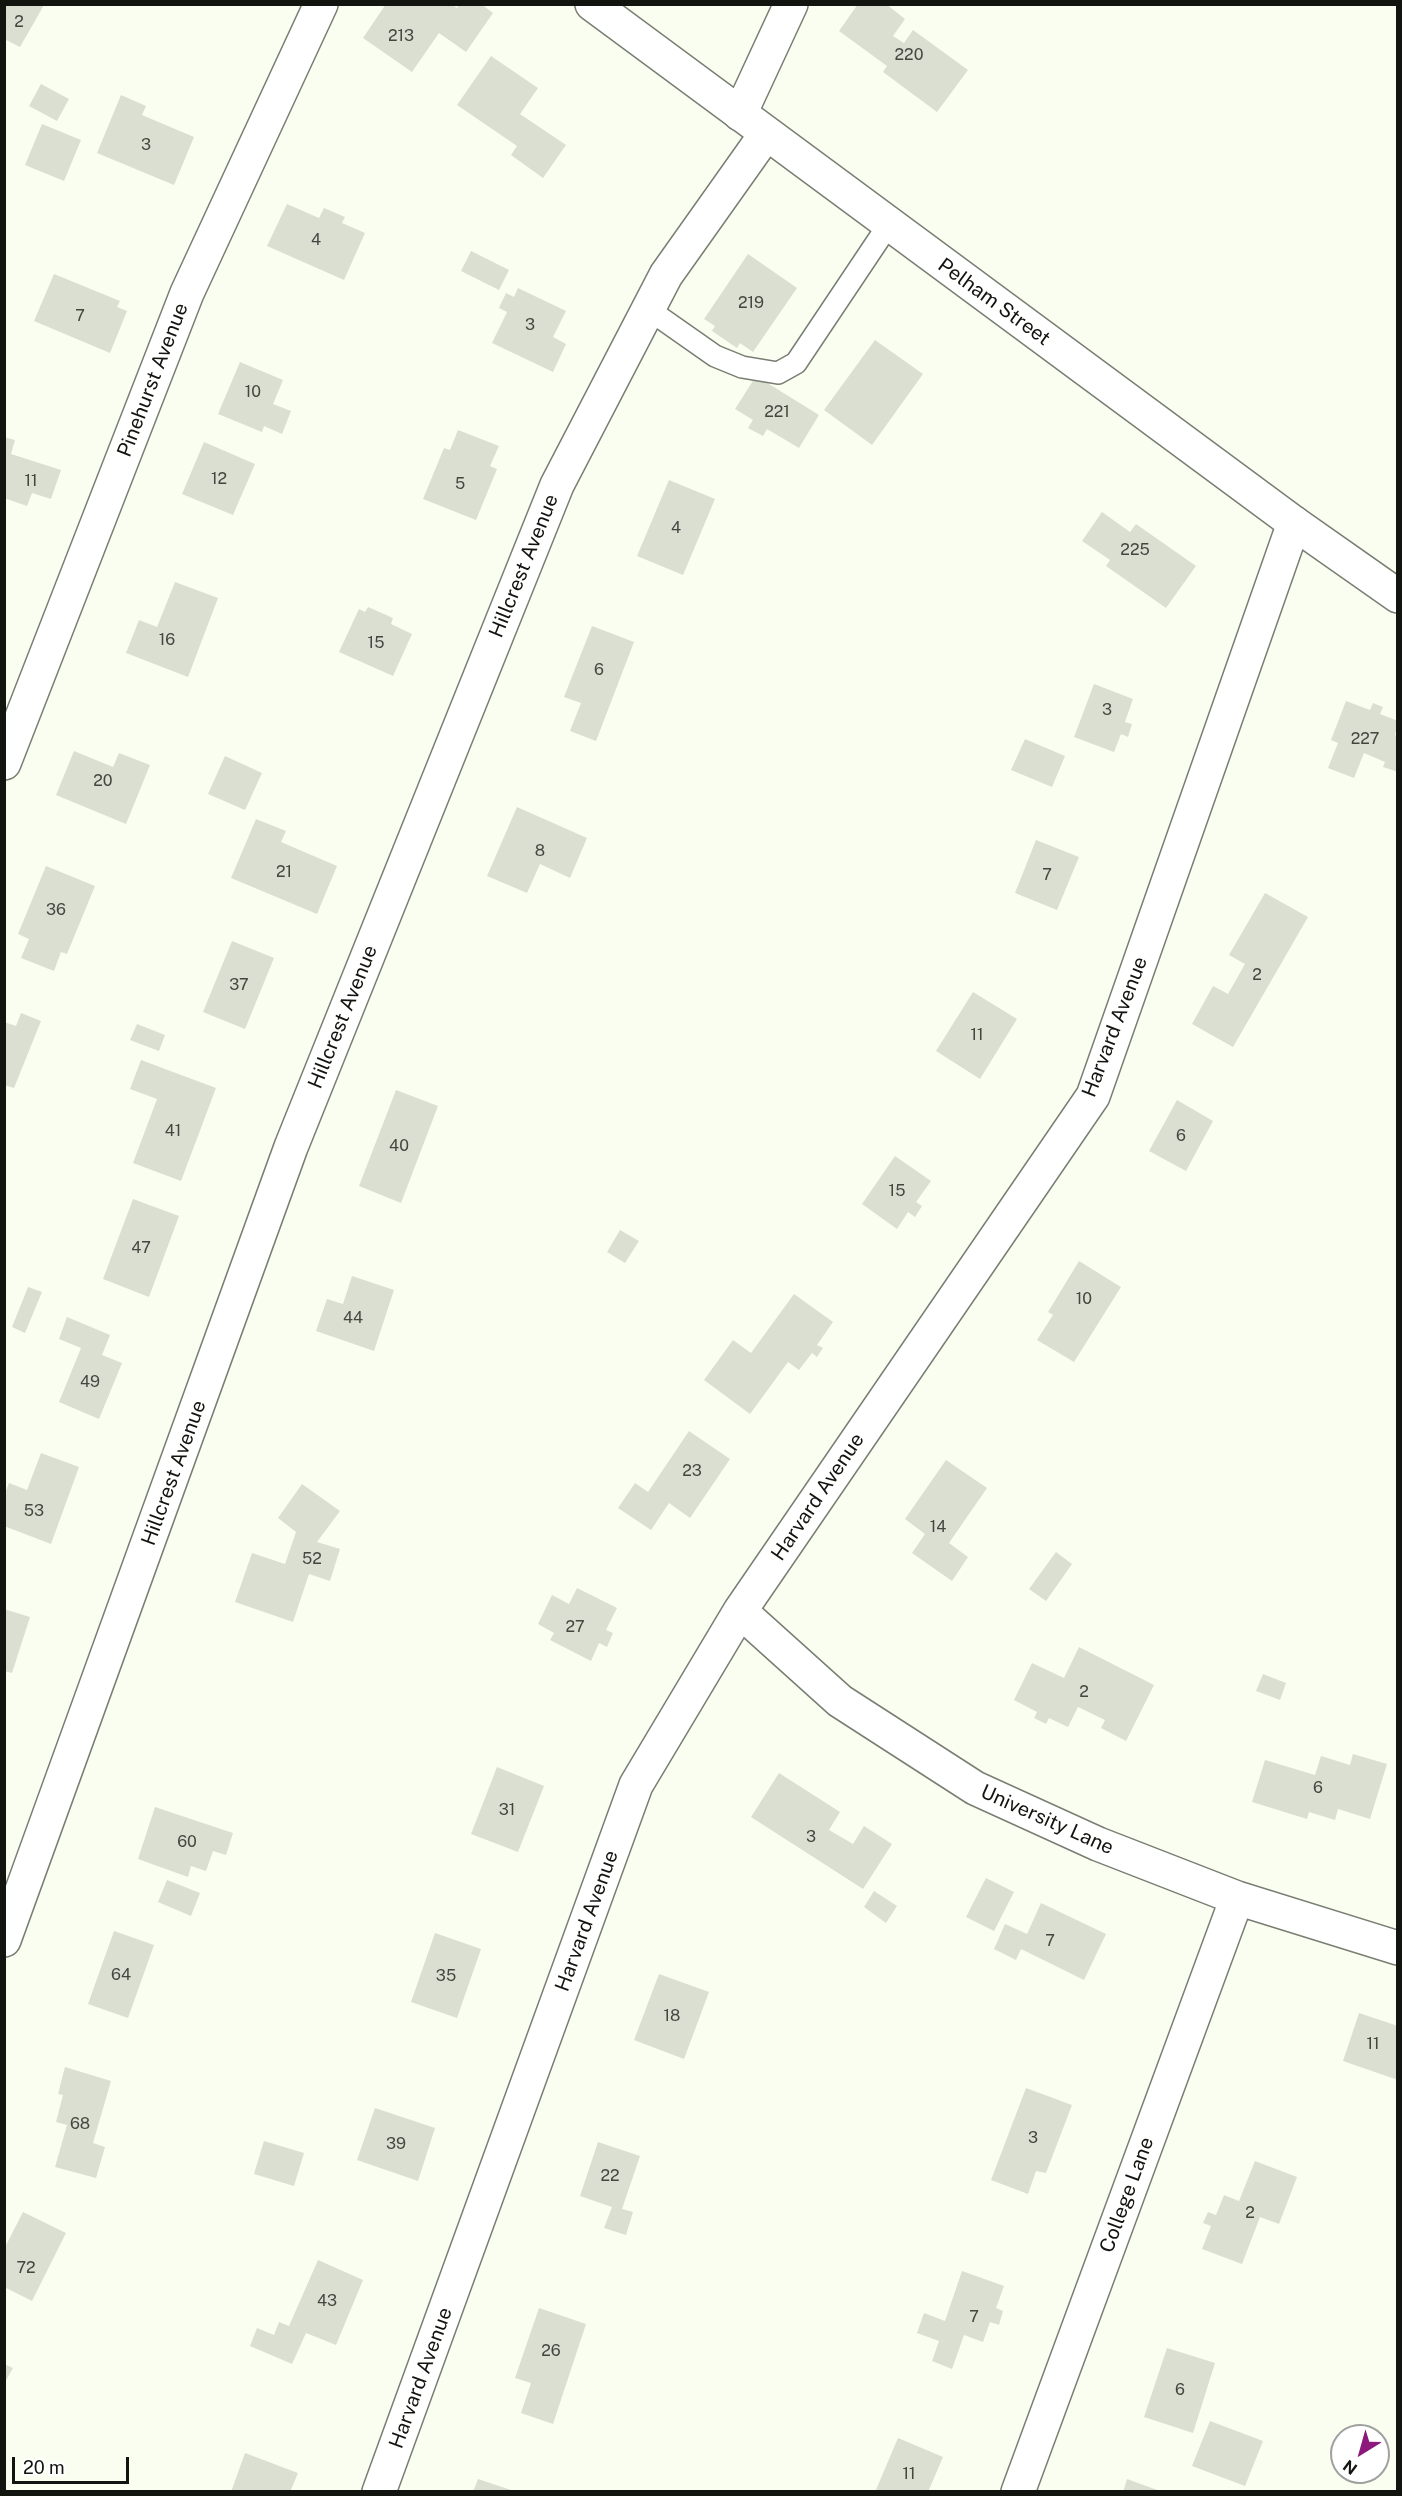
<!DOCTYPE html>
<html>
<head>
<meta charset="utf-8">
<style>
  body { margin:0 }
  #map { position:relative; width:1402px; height:2496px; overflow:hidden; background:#f9fef1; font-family:"Public Sans",sans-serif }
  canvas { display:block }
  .frame { position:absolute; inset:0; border:6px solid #12140f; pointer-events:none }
  .north { position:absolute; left:1330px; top:2424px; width:60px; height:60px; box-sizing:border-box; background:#fff; border:2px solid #a0a19f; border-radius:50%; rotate:217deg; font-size:16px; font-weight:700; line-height:24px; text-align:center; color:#12140f }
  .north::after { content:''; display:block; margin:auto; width:21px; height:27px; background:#8c1a7c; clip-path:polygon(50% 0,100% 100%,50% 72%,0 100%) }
  .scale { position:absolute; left:12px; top:2457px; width:117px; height:27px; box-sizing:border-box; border:3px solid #12140f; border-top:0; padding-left:8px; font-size:18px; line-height:21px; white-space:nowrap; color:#12140f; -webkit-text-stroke:4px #fff; paint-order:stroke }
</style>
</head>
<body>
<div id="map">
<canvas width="1402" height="2496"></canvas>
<div class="frame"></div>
<div class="north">N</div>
<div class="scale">20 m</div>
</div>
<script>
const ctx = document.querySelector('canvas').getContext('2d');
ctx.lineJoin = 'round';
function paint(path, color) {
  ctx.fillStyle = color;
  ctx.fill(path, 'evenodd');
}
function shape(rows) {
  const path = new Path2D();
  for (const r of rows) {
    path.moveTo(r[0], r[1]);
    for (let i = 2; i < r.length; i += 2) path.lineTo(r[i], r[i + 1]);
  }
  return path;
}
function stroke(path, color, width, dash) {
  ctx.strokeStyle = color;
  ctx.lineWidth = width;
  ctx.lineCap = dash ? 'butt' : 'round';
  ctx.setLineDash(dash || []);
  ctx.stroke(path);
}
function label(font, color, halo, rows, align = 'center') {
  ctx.font = font + ' "Public Sans",sans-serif';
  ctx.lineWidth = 4.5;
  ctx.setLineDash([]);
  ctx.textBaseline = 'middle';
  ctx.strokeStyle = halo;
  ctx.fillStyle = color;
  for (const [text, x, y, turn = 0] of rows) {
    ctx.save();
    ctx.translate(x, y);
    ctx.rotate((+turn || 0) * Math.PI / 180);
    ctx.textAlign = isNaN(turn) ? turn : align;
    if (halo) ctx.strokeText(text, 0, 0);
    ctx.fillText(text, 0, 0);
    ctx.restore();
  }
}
const building = shape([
  [386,4,451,4,457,8,459,4,481,4,493,13,466,52,439,33,412,72,363,38],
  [858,4,886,4,905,19,893,36,904,43,913,30,968,70,937,112,883,72,887,66,839,31],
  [4,5,44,5,20,47,4,39],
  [491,56,538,88,520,114,566,145,543,178,511,155,517,146,457,105],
  [41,84,69,99,57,121,29,106],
  [121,95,146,106,142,115,194,137,174,185,97,153],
  [42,124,81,140,64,181,25,165],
  [287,204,319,218,324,208,345,217,342,223,365,233,344,280,267,246],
  [471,251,509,270,499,290,461,271],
  [748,254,797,288,753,352,740,343,737,348,712,331,715,326,704,319],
  [54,274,120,301,117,307,127,311,110,353,34,321],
  [518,288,566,311,553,337,566,344,553,372,492,343,507,312,499,308,506,293,514,297],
  [875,340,923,374,872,445,824,410],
  [240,362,283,380,273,404,291,411,282,434,264,426,262,432,218,414],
  [756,376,819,415,799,448,767,429,763,436,748,428,753,420,735,409],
  [458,430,499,446,490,466,497,469,476,520,423,499,444,448,450,450],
  [4,437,15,440,11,454,61,470,51,499,32,493,27,506,4,498],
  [204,442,255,464,233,515,182,494],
  [669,480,715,499,683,575,637,556],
  [1102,512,1130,532,1136,524,1196,566,1166,608,1106,566,1110,560,1082,541],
  [175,582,218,598,188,677,126,653,139,620,157,627],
  [368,607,393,618,391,624,412,634,393,676,339,652,359,609,365,612],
  [592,626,634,642,596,741,570,731,581,703,564,697],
  [1094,684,1133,699,1125,722,1132,724,1128,737,1121,734,1114,752,1074,737],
  [1346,701,1370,710,1373,703,1383,707,1380,714,1398,721,1395,735,1398,737,1398,772,1383,767,1385,762,1364,753,1354,778,1328,768,1338,743,1331,740],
  [1025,739,1065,756,1052,787,1011,770],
  [74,751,113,767,119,753,150,765,126,824,56,795],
  [225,756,262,773,245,810,208,794],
  [517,807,587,838,570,878,540,864,527,893,487,876],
  [256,819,286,831,281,842,337,866,317,914,231,878],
  [1036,840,1079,857,1057,910,1015,893],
  [46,866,95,886,67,954,61,952,54,971,21,958,29,939,18,934],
  [1265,893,1308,917,1233,1047,1192,1024,1213,986,1228,994,1245,964,1229,955],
  [232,941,274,958,245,1029,203,1012],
  [973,992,1017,1019,980,1079,936,1051],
  [21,1013,41,1021,14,1088,4,1085,4,1022,16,1026],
  [137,1024,165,1035,159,1051,130,1040],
  [141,1060,216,1088,181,1181,133,1163,157,1099,130,1089],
  [396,1090,438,1106,401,1203,359,1186],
  [1177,1100,1213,1121,1186,1171,1149,1151],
  [895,1156,931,1181,916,1202,922,1206,915,1217,908,1212,897,1229,862,1204],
  [133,1199,179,1216,149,1297,103,1279],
  [620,1230,639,1241,625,1263,607,1252],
  [1079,1261,1121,1287,1074,1362,1037,1340,1053,1315,1048,1312],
  [352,1276,394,1290,374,1351,316,1331,327,1299,343,1304],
  [28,1287,42,1292,25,1333,12,1327],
  [794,1294,833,1322,817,1345,823,1348,817,1357,812,1353,799,1370,788,1362,750,1414,704,1380,733,1340,751,1353],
  [67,1317,110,1335,102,1355,122,1363,99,1419,59,1402,81,1348,59,1339],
  [689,1431,730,1459,690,1518,669,1503,651,1530,618,1508,635,1483,648,1492],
  [41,1453,79,1467,51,1544,4,1526,4,1496,9,1483,27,1490],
  [946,1460,987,1488,949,1543,968,1557,952,1581,912,1553,925,1534,905,1519],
  [302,1484,340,1511,317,1542,340,1549,330,1581,309,1574,293,1622,235,1602,252,1553,285,1564,296,1532,278,1518],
  [1056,1552,1072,1564,1046,1601,1029,1589],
  [577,1588,617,1608,606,1630,613,1633,607,1647,599,1643,591,1661,550,1640,554,1633,538,1624,552,1595,569,1604],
  [4,1609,30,1617,12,1673,4,1671],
  [1079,1647,1154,1685,1126,1741,1101,1728,1105,1720,1078,1707,1068,1727,1049,1718,1046,1724,1034,1718,1037,1712,1014,1700,1032,1663,1064,1678],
  [1263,1674,1286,1683,1280,1700,1256,1691],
  [1353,1754,1387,1764,1370,1819,1338,1809,1335,1820,1309,1812,1307,1819,1252,1802,1265,1760,1315,1775,1321,1756,1350,1765],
  [497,1767,544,1786,518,1852,471,1834],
  [779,1773,840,1812,829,1830,853,1844,864,1826,892,1844,863,1889,751,1817],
  [155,1807,233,1833,226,1855,213,1851,206,1871,191,1866,188,1877,138,1859],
  [986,1878,1014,1892,994,1931,966,1917],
  [167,1880,200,1893,191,1916,158,1902],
  [874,1891,897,1906,886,1923,864,1907],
  [1041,1903,1106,1934,1084,1980,1021,1949,1016,1960,994,1949,1005,1924,1027,1934],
  [114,1931,154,1945,128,2018,88,2004],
  [435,1933,481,1949,457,2018,411,2002],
  [659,1974,709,1992,684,2059,634,2040],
  [1359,2013,1398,2026,1398,2080,1343,2061],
  [65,2067,111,2081,93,2143,105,2147,96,2178,55,2167,67,2125,56,2122,63,2095,58,2094],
  [1026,2088,1072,2105,1046,2173,1036,2171,1028,2194,991,2180],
  [375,2108,435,2128,418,2181,357,2160],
  [264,2141,304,2153,294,2186,254,2174],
  [598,2142,640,2156,622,2209,633,2212,626,2235,604,2228,612,2207,580,2196],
  [1255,2161,1297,2177,1279,2224,1260,2217,1242,2264,1202,2249,1211,2226,1203,2223,1208,2212,1216,2215,1224,2195,1239,2201],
  [23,2212,66,2233,32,2301,4,2287,4,2249],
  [318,2260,363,2280,336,2345,306,2333,292,2364,250,2346,257,2328,274,2335,279,2322,289,2326],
  [962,2271,1004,2286,996,2308,1003,2311,999,2325,990,2322,983,2342,964,2335,952,2369,932,2361,939,2341,917,2333,924,2313,945,2321],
  [539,2308,586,2324,553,2424,521,2413,531,2383,515,2378],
  [1167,2348,1215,2363,1193,2433,1144,2417],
  [4,2364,13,2368,4,2384],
  [1210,2421,1263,2441,1245,2486,1192,2466],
  [898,2438,943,2457,928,2492,875,2492],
  [245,2453,298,2473,290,2492,231,2492],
  [478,2479,514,2491,514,2492,473,2492],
  [1127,2479,1160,2491,1159,2492,1123,2492]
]);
const service = shape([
  [648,309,715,356,742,367,778,373,796,363,889,224]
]);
const minor = shape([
  [740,114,791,4],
  [4,763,187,293,321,4],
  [740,1611,840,1701,975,1788,1098,1844,1237,1898,1398,1948],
  [4,1940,291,1147,557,485,666,275,766,134],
  [379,2492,636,1785,740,1611,1093,1096,1294,523],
  [1018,2492,1237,1898]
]);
const tertiary = shape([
  [592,4,1294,523,1398,596]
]);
const numberNames = [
  ["2",19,22],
  ["213",401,36],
  ["220",909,55],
  ["3",146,145],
  ["4",316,240],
  ["219",751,303],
  ["7",80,316],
  ["3",530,325],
  ["10",253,392],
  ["221",777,412],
  ["12",219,479],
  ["11",31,481],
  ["5",460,484],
  ["4",676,528],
  ["225",1135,550],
  ["16",167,640],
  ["15",376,643],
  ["6",599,670],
  ["3",1107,710],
  ["227",1365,739],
  ["20",103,781],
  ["8",540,851],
  ["21",284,872],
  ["7",1047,875],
  ["36",56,910],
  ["2",1257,975],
  ["37",239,985],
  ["11",977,1035],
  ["41",173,1131],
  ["6",1181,1136],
  ["40",399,1146],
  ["15",897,1191],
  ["47",141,1248],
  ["10",1084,1299],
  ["44",353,1318],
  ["49",90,1382],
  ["23",692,1471],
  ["53",34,1511],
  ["14",938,1527],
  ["52",312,1559],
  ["27",575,1627],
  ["2",1084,1692],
  ["6",1318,1788],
  ["31",507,1810],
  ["3",811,1837],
  ["60",187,1842],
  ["7",1050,1941],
  ["64",121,1975],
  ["35",446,1976],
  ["18",672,2016],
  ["11",1373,2044],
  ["68",80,2124],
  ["3",1033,2138],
  ["39",396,2144],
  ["22",610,2176],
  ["2",1250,2213],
  ["72",26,2268],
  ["43",327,2301],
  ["7",974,2317],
  ["26",551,2351],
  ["6",1180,2390],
  ["11",909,2474]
];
const streetNames = [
  ["Pelham Street",994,302,36],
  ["Pinehurst Avenue",153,380,-69],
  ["Hillcrest Avenue",524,566,-68],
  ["Hillcrest Avenue",343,1017,-68],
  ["Harvard Avenue",1115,1027,-69],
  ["Hillcrest Avenue",174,1473,-70],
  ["Harvard Avenue",818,1497,-56],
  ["University Lane",1047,1820,24],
  ["Harvard Avenue",587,1921,-70],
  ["College Lane",1127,2195,-70],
  ["Harvard Avenue",421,2378,-70]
];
paint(building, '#dadfd2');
stroke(service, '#797e73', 24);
stroke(minor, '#797e73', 36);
stroke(tertiary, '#797e73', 36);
stroke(service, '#fff', 21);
stroke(minor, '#fff', 33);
stroke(tertiary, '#fff', 33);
label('16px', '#444740', null, numberNames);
label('20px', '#12140f', '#fff', streetNames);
</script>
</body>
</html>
